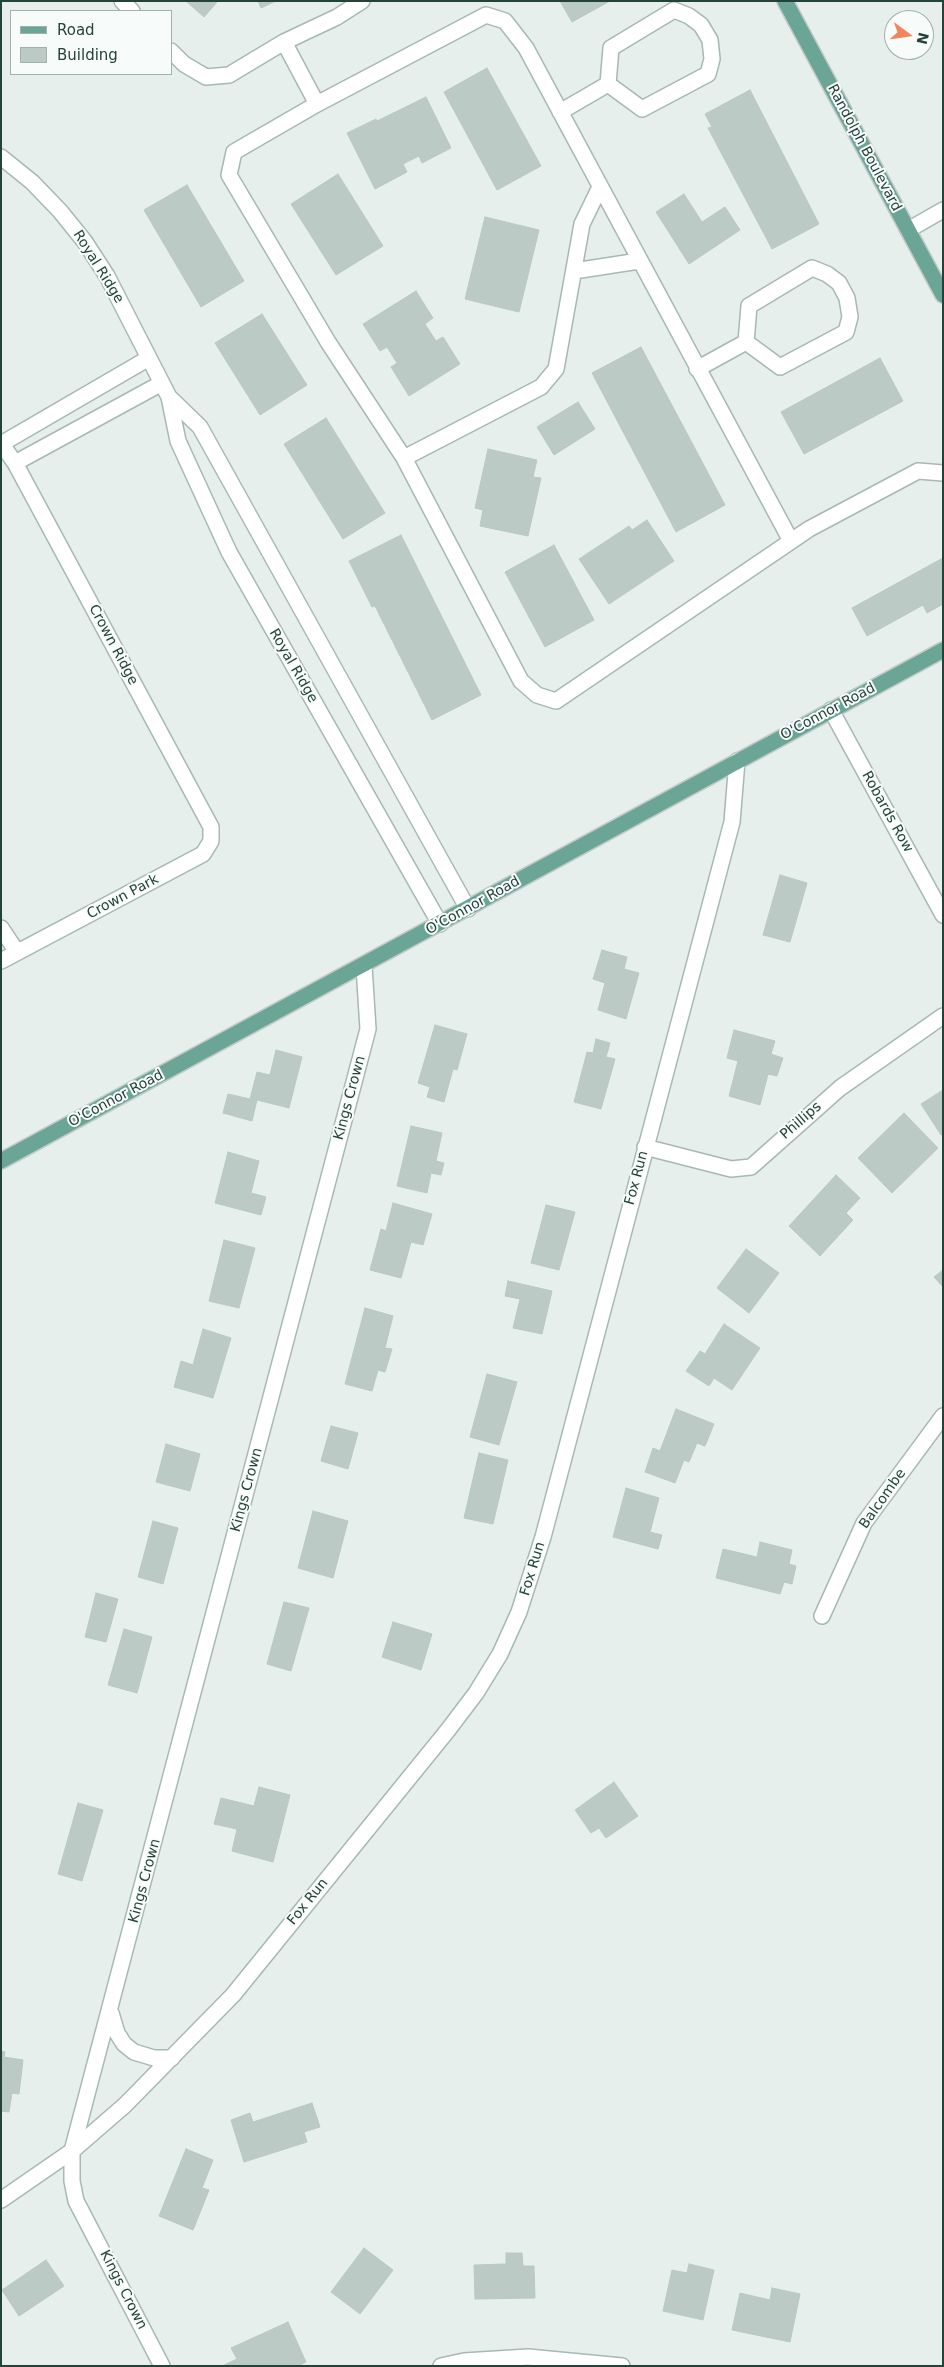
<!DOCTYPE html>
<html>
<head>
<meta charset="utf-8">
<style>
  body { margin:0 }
  #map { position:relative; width:944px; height:2367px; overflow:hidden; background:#e6efeb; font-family:"DejaVu Sans",sans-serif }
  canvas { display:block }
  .frame { position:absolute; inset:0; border:2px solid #24423a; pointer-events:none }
  .legend { position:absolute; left:10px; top:10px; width:162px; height:65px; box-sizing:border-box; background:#f7fbf9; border:1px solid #a3b1ad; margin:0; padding:6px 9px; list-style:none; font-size:15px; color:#24423a }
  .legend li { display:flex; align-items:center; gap:10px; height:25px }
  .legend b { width:25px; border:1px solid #a3b1ad }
  .north { position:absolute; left:884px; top:10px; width:50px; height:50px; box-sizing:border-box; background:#f7fbf9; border:1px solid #a3b1ad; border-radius:50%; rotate:104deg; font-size:14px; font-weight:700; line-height:20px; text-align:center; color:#24423a }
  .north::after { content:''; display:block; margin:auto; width:18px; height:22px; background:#f4845f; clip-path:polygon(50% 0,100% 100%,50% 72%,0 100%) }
</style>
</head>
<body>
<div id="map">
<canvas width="944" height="2367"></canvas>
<div class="frame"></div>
<ul class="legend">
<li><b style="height:6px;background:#6aa596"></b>Road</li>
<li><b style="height:14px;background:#bbcac4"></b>Building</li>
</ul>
<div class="north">N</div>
</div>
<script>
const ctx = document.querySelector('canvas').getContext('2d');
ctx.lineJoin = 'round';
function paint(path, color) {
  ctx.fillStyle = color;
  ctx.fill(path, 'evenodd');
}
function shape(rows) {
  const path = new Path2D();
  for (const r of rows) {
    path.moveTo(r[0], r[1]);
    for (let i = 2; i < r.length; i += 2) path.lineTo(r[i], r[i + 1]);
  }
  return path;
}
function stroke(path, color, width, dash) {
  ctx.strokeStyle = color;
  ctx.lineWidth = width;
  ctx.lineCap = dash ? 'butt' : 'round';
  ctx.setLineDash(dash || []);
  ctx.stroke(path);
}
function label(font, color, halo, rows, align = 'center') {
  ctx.font = font + ' "DejaVu Sans",sans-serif';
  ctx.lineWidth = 4;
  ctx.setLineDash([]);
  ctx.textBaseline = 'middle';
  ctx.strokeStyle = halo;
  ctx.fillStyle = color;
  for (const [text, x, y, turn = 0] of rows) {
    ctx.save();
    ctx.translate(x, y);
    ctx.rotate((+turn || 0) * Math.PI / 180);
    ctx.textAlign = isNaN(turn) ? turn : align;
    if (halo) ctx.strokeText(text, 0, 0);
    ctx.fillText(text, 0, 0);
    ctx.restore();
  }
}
const building = shape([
  [186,1,218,1,204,17,186,1],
  [258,1,276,1,261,8,258,1],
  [560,1,610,1,572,22,560,1],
  [487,68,541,166,497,190,444,92,487,68],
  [750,90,819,224,772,249,708,128,712,127,705,114,750,90],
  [426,97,451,148,422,163,419,156,403,164,407,172,375,189,347,133,376,119,377,121,426,97],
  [338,174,383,246,336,275,291,204,338,174],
  [187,185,244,281,201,307,144,210,187,185],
  [684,194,702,222,725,207,740,230,689,264,656,212,684,194],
  [485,217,539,230,519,312,465,299,485,217],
  [416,291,433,318,425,324,436,341,443,337,460,364,409,396,391,367,397,363,387,347,380,351,363,324,416,291],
  [262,314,307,385,260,415,215,343,262,314],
  [641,347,725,505,676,532,592,373,641,347],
  [880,358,903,401,804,454,781,412,880,358],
  [578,402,595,429,554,455,537,427,578,402],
  [326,418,385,513,343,539,284,444,326,418],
  [488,449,537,460,533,477,541,478,528,536,480,526,483,510,475,508,488,449],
  [647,520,674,561,609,604,579,559,629,526,632,530,647,520],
  [401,535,481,695,432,720,375,606,372,607,349,561,401,535],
  [554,545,594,620,545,647,505,572,554,545],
  [943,558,943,604,927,613,923,605,867,636,852,608,943,558],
  [780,875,807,883,790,942,763,935,780,875],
  [602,950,627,957,624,969,639,973,626,1019,598,1010,605,983,593,979,602,950],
  [435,1025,467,1034,457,1070,453,1069,444,1102,427,1097,430,1087,418,1083,435,1025],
  [734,1030,775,1041,771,1054,783,1058,777,1076,768,1074,760,1105,729,1096,738,1061,727,1058,734,1030],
  [596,1039,610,1043,606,1057,615,1059,601,1109,574,1102,587,1052,593,1053,596,1039],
  [276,1050,302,1057,289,1108,257,1100,252,1121,223,1113,228,1094,250,1099,257,1072,270,1075,276,1050],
  [943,1090,943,1134,941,1135,921,1104,943,1090],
  [904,1113,938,1148,892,1193,858,1158,904,1113],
  [411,1126,442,1133,436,1161,444,1163,441,1175,431,1173,427,1193,397,1186,411,1126],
  [228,1152,259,1161,251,1193,266,1197,261,1215,215,1203,228,1152],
  [836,1175,860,1198,846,1213,853,1220,820,1256,789,1226,836,1175],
  [393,1203,432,1214,423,1245,411,1242,401,1278,370,1270,381,1229,386,1231,393,1203],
  [546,1205,575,1212,559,1270,531,1263,546,1205],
  [224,1240,255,1248,239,1308,209,1301,224,1240],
  [746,1249,779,1273,749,1313,717,1288,746,1249],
  [943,1270,943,1287,934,1277,943,1270],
  [508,1281,552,1291,542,1334,513,1328,520,1299,505,1296,508,1281],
  [365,1308,393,1316,385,1348,392,1349,385,1372,378,1370,372,1391,345,1384,365,1308],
  [724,1324,760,1348,732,1390,714,1378,709,1386,686,1371,700,1351,705,1354,724,1324],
  [203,1329,231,1338,213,1398,174,1387,181,1361,193,1365,203,1329],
  [487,1374,517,1382,499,1445,470,1437,487,1374],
  [676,1409,714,1424,705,1446,697,1443,689,1462,684,1460,675,1483,645,1472,653,1448,660,1451,676,1409],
  [331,1426,358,1433,348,1469,321,1461,331,1426],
  [166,1444,200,1454,190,1491,156,1482,166,1444],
  [479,1453,508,1460,493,1524,464,1518,479,1453],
  [626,1488,659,1498,650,1532,662,1535,658,1549,613,1537,626,1488],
  [313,1511,348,1521,333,1578,298,1568,313,1511],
  [153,1521,178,1528,163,1584,138,1577,153,1521],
  [760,1542,792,1550,789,1564,796,1566,792,1584,784,1582,780,1594,716,1578,723,1549,757,1557,760,1542],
  [96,1593,118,1599,106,1642,85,1637,96,1593],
  [284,1602,309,1608,291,1671,267,1664,284,1602],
  [393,1622,432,1634,421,1670,382,1657,393,1622],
  [124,1629,152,1637,137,1693,108,1685,124,1629],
  [614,1782,638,1816,606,1838,599,1828,591,1833,575,1810,614,1782],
  [259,1787,290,1795,273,1862,232,1851,237,1829,214,1824,221,1798,254,1806,259,1787],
  [78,1803,103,1810,82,1881,58,1874,78,1803],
  [1,2051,5,2052,4,2057,23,2060,19,2094,12,2093,9,2112,1,2111,1,2051],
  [312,2103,320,2127,304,2132,307,2142,244,2162,231,2120,250,2113,253,2122,312,2103],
  [186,2149,213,2160,202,2188,209,2190,193,2230,159,2216,186,2149],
  [364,2248,393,2270,360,2314,331,2292,364,2248],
  [506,2253,522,2253,523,2266,534,2266,535,2298,475,2299,474,2265,506,2264,506,2253],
  [46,2260,64,2286,19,2316,2,2290,46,2260],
  [689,2264,714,2270,703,2320,663,2311,672,2270,687,2273,689,2264],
  [772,2288,800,2294,790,2342,732,2330,740,2293,770,2300,772,2288],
  [288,2322,306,2362,298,2366,222,2366,237,2359,231,2348,288,2322]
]);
const minor = shape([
  [122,1,132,11],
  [284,42,317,104],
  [171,51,184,64,206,77,229,75,284,42,337,17,362,1],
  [560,112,608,84,611,48,674,10,689,16,701,25,710,40,712,59,708,74,642,109,608,84],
  [1,157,32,182,60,211,85,242,107,276,169,397,178,441,229,552,440,924],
  [908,230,943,210],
  [574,271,639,261],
  [697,369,746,342,749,306,812,268,827,274,839,283,847,298,850,317,846,332,780,367,746,342],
  [169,397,200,427,468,909],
  [1,443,15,463,211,827,211,841,203,854,1,961],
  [1,444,149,358],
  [404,458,541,387,556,369,582,224,600,187],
  [15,463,162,383],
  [791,541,526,48,505,21,486,15,317,104,234,152,229,175,328,342,404,458,521,681,537,695,556,701,809,529,918,471,943,473],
  [831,710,943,915],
  [1,928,17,952],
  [645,1147,731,1169,751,1167,840,1088,943,1016],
  [822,1616,864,1523,943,1416],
  [111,2013,117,2033,124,2044,134,2052,154,2058,172,2058],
  [1,2200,72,2151,125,2105,233,1995,448,1730,476,1693,500,1654,519,1612,543,1537,732,822,737,761],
  [162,2366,76,2201,72,2181,72,2151,368,1029,364,966],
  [441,2366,464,2361,528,2357,622,2366]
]);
const major = shape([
  [785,1,943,295],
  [1,1161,943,650]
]);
const streetNames = [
  ["Randolph Boulevard",864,148,62],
  ["Royal Ridge",98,267,58],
  ["Crown Ridge",113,645,62],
  ["Royal Ridge",293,666,60],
  ["O'Connor Road",828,712,-28],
  ["Robards Row",887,812,61],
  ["Crown Park",123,897,-28],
  ["O'Connor Road",473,906,-29],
  ["Kings Crown",350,1098,-75],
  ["O'Connor Road",116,1099,-28],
  ["Phillips",801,1121,-41],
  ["Fox Run",637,1178,-75],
  ["Kings Crown",247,1490,-75],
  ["Balcombe",883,1499,-55],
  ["Fox Run",533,1569,-73],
  ["Kings Crown",145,1881,-75],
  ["Fox Run",308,1902,-51],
  ["Kings Crown",123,2290,63]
];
paint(building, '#bbcac4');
stroke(building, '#b8c9c2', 1);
stroke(minor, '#a8b8b2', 18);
stroke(major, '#c2cac8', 18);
stroke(minor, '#fff', 15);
stroke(major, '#6aa596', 15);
label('14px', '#24423a', '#f7fbf9', streetNames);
</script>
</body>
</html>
